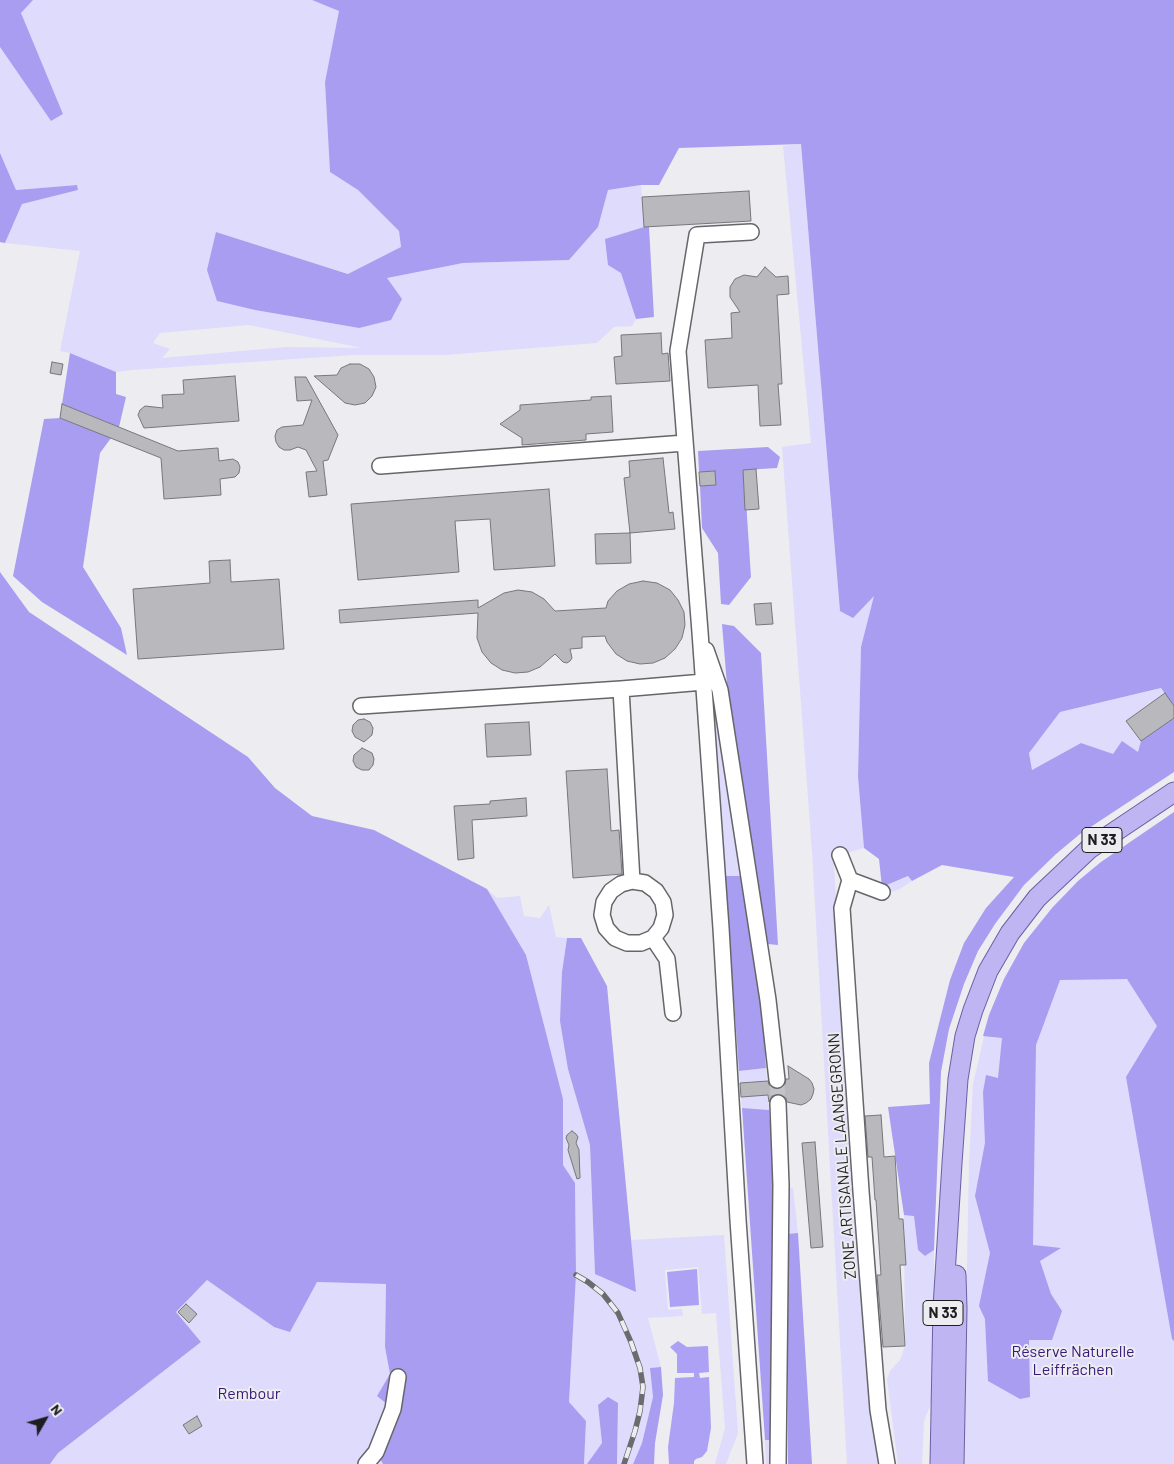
<!DOCTYPE html>
<html>
<head>
<meta charset="utf-8">
<style>
  body { margin:0 }
  #map { position:relative; width:1174px; height:1464px; overflow:hidden; background:#edecf1; font-family:Barlow,sans-serif }
  canvas { display:block }
  .north { position:absolute; left:20px; top:1394px; width:50px; height:50px; -webkit-text-stroke:4px #edecf1; paint-order:stroke; rotate:52deg; font-size:14px; font-weight:700; line-height:20px; text-align:center; color:#1e1e20 }
  .north::after { content:''; display:block; margin:auto; width:18px; height:22px; background:#1e1e20; clip-path:polygon(50% 0,100% 100%,50% 72%,0 100%) }
</style>
</head>
<body>
<div id="map">
<canvas width="1174" height="1464"></canvas>
<div class="north">N</div>
</div>
<script>
const ctx = document.querySelector('canvas').getContext('2d');
ctx.lineJoin = 'round';
function paint(path, color) {
  ctx.fillStyle = color;
  ctx.fill(path, 'evenodd');
}
function shape(rows) {
  const path = new Path2D();
  for (const r of rows) {
    path.moveTo(r[0], r[1]);
    for (let i = 2; i < r.length; i += 2) path.lineTo(r[i], r[i + 1]);
  }
  return path;
}
function stroke(path, color, width, dash) {
  ctx.strokeStyle = color;
  ctx.lineWidth = width;
  ctx.lineCap = dash ? 'butt' : 'round';
  ctx.setLineDash(dash || []);
  ctx.stroke(path);
}
function label(font, color, halo, rows, align = 'center') {
  ctx.font = font + ' Barlow,sans-serif';
  ctx.lineWidth = 4;
  ctx.setLineDash([]);
  ctx.textBaseline = 'middle';
  ctx.strokeStyle = halo;
  ctx.fillStyle = color;
  for (const [text, x, y, turn = 0] of rows) {
    ctx.save();
    ctx.translate(x, y);
    ctx.rotate((+turn || 0) * Math.PI / 180);
    ctx.textAlign = isNaN(turn) ? turn : align;
    if (halo) ctx.strokeText(text, 0, 0);
    ctx.fillText(text, 0, 0);
    ctx.restore();
  }
}
const green = shape([
  [33,0,312,0,340,11,325,82,330,172,358,190,399,231,401,248,349,274,216,232,217,301,255,310,359,328,386,278,463,263,569,260,598,227,608,190,641,185,644,227,605,239,621,273,636,319,632,326,614,327,597,343,445,355,353,355,132,370,116,372,70,353,60,351,80,251,5,243,22,204,78,190,77,185,16,190,0,153,0,47,51,121,63,114,21,13],
  [249,325,362,348,286,347,162,358,170,349,153,343,160,333],
  [801,144,840,611,875,595,861,647,858,777,864,848,840,855,834,867,871,1412,878,1464,847,1464,812,852,782,447,811,443,783,146],
  [1162,688,1174,706,1174,718,1138,752,1113,755,1081,743,1032,770,1029,753,1060,712],
  [710,691,715,691,742,876,725,876],
  [1174,812,1174,1464,963,1464,969,1162,973,1084,989,1015,1004,979,1024,943,1052,908,1078,881,1101,862],
  [909,876,912,881,900,889,883,895,882,887],
  [487,889,497,898,520,896,524,916,540,918,549,905,556,937,567,938,562,972,568,1069,590,1145,595,1274,636,1291,631,1240,724,1235,738,1433,726,1464,715,1464,725,1428,716,1313,702,1314,698,1267,665,1270,668,1310,682,1309,683,1316,648,1318,661,1367,650,1368,653,1397,642,1443,633,1464,617,1464,618,1404,598,1405,602,1443,587,1464,584,1464,586,1421,569,1402,576,1275,575,1183,563,1165,563,1099,526,955],
  [766,1068,769,1110,742,1108,739,1071],
  [787,1187,793,1188,798,1233,787,1234],
  [904,1215,914,1215,918,1250,925,1256,934,1250,934,1396,924,1421,922,1464,898,1464,887,1379,890,1371,900,1360,905,1346],
  [207,1280,274,1327,317,1282,386,1284,385,1347,390,1375,377,1396,393,1409,376,1452,383,1464,50,1464,58,1453,201,1342,176,1312],
  [765,1440,772,1440,771,1464,766,1464]
]);
const forest = shape([
  [0,0,33,0,21,13,63,114,51,121,0,47],
  [312,0,1174,0,1174,706,1161,688,1060,712,1029,753,1032,770,1081,743,1113,754,1122,741,1138,752,1141,741,1174,718,1174,772,1080,834,1056,854,1024,885,995,924,978,951,964,984,949,1029,941,1072,934,1250,925,1256,918,1250,914,1216,904,1215,888,1107,930,1104,929,1063,950,980,964,943,986,908,1014,877,942,865,912,881,908,876,882,887,879,859,864,848,858,777,861,647,874,596,853,618,840,611,801,144,679,148,659,185,641,185,608,190,598,227,569,260,463,263,387,278,402,299,391,320,359,328,255,310,217,301,207,270,216,232,348,274,401,247,399,231,358,190,330,172,325,82,339,11],
  [0,153,16,190,77,185,78,190,22,204,5,243,0,242],
  [644,227,649,227,654,317,636,319,621,273,608,265,605,239],
  [70,353,116,372,116,394,126,397,119,427,62,404],
  [60,418,111,438,100,453,83,567,121,628,127,655,42,602,13,576,44,419],
  [768,447,780,457,777,468,744,470,751,577,729,605,721,604,718,553,702,528,700,486,715,485,715,471,699,472,698,451],
  [0,572,29,612,248,757,275,788,312,816,374,830,487,889,526,955,563,1099,563,1165,575,1183,576,1275,569,1402,586,1421,584,1464,383,1464,376,1452,393,1409,377,1396,390,1374,385,1347,386,1284,317,1282,290,1332,274,1327,207,1280,176,1312,201,1342,58,1453,50,1464,0,1464],
  [722,624,734,626,761,653,778,945,768,944,727,685],
  [1174,812,1174,1341,1172,1339,1126,1077,1157,1026,1127,979,1060,980,1036,1045,1033,1245,1061,1248,1040,1261,1051,1294,1062,1311,1052,1340,1029,1340,1030,1397,1020,1399,988,1381,985,1319,979,1306,990,1253,975,1196,985,1143,983,1092,986,1075,998,1078,1002,1038,983,1036,989,1015,1004,979,1024,943,1052,908,1078,881,1101,862],
  [725,876,742,876,762,1005,766,1068,739,1071],
  [567,938,581,938,607,986,636,1292,595,1274,590,1145,568,1069,560,1021,562,972],
  [742,1108,769,1110,775,1184,772,1440,765,1440],
  [798,1233,812,1464,788,1464,787,1234],
  [661,1367,663,1395,655,1443,654,1464,633,1464,642,1443,653,1397,650,1368],
  [608,1397,618,1403,617,1464,587,1464,602,1443,598,1405]
]);
const water = shape([
  [697,1269,699,1305,670,1307,667,1272],
  [678,1341,687,1347,708,1346,709,1372,699,1373,700,1378,709,1377,711,1428,707,1451,702,1457,696,1459,694,1461,694,1464,669,1464,668,1447,674,1403,675,1378,694,1377,694,1373,677,1373,677,1354,670,1347]
]);
const building = shape([
  [749,191,751,221,644,227,642,197,749,191],
  [765,267,776,277,788,276,789,294,777,295,782,384,778,384,781,425,760,426,758,385,708,388,705,340,732,338,731,313,740,312,730,297,730,287,735,279,744,275,757,277,765,267],
  [661,333,662,354,668,353,670,381,616,384,614,357,622,356,621,335,661,333],
  [52,362,63,364,61,375,50,373,52,362],
  [350,364,360,364,369,369,374,377,376,387,372,396,365,403,355,405,345,403,314,376,337,375,341,368,350,364],
  [235,376,239,421,144,428,138,415,140,410,145,406,163,408,162,395,184,394,183,380,235,376],
  [295,377,306,377,338,435,328,460,323,461,327,495,309,497,306,472,317,471,306,450,298,447,290,450,284,450,279,447,276,442,275,436,277,430,282,427,303,425,312,400,297,401,295,377],
  [611,396,613,432,586,434,586,440,522,445,522,438,500,424,520,410,520,405,591,400,591,397,611,396],
  [62,404,178,451,218,448,219,461,233,459,238,462,240,467,239,473,235,477,220,479,221,495,164,499,161,458,60,418,62,404],
  [663,458,669,513,673,512,675,529,630,533,624,478,630,477,629,461,663,458],
  [756,469,759,509,745,510,743,470,756,469],
  [715,471,716,485,700,486,699,472,715,471],
  [549,489,555,566,494,570,490,519,455,521,459,572,358,580,351,504,549,489],
  [630,533,631,563,596,564,595,534,630,533],
  [230,560,231,582,279,579,284,649,138,659,133,589,210,583,209,561,230,560],
  [643,581,657,583,670,590,678,600,684,612,685,625,682,638,675,649,665,658,653,663,640,664,627,661,616,654,607,642,605,636,582,637,582,648,570,649,572,658,570,661,567,663,563,662,555,654,540,667,528,672,515,673,502,670,491,663,482,652,477,638,478,613,340,623,339,610,478,600,478,608,504,593,518,590,532,592,544,599,555,611,606,608,608,601,617,591,629,584,643,581],
  [771,603,773,624,756,625,754,604,771,603],
  [1165,693,1174,706,1174,718,1141,741,1126,721,1165,693],
  [364,719,370,722,373,728,372,735,364,742,355,737,352,731,353,725,358,720,364,719],
  [529,722,531,755,487,757,485,724,529,722],
  [362,748,372,753,374,759,373,765,369,770,362,770,356,767,353,761,354,755,362,748],
  [607,769,611,831,619,830,622,874,573,878,566,771,607,769],
  [526,798,527,816,472,820,474,858,458,860,454,806,490,804,490,801,526,798],
  [788,1066,809,1079,812,1083,814,1089,813,1094,811,1099,806,1103,801,1105,787,1102,786,1098,778,1094,773,1095,769,1102,768,1095,741,1097,740,1083,768,1081,769,1085,773,1088,778,1089,782,1088,785,1084,786,1079,789,1079,788,1066],
  [881,1115,884,1157,895,1156,899,1219,903,1219,906,1265,900,1265,905,1346,883,1347,877,1275,881,1275,876,1200,875,1200,872,1157,868,1157,865,1116,881,1115],
  [572,1131,576,1134,578,1137,576,1143,579,1150,580,1178,577,1179,568,1150,569,1145,566,1138,567,1135,572,1131],
  [815,1142,823,1247,811,1248,802,1143,815,1142],
  [186,1304,197,1314,189,1323,178,1312,186,1304],
  [197,1416,202,1426,189,1434,183,1425,197,1416]
]);
const minorTunnel = shape([
  [777,1080,778,1103]
]);
const minor = shape([
  [751,232,697,235,678,351,700,632,721,928,738,1220,755,1464],
  [380,466,685,443],
  [706,650,720,690,768,1000,777,1080],
  [621,689,632,881,645,883,656,891,663,902,665,915,661,928,653,938,641,943,627,943,615,938,606,928,602,915,604,902,611,891,621,884,632,881],
  [361,706,621,689,704,682],
  [840,855,850,880],
  [882,892,850,880,842,908,861,1191,878,1410,887,1464],
  [653,938,667,959,673,1013],
  [366,1464,376,1452,393,1409,398,1377],
  [778,1464,781,1185,778,1103]
]);
const major = shape([
  [940,1464,943,1307,952,1163,958,1079,965,1036,973,1010,988,971,1010,933,1037,898,1089,849,1174,792],
  [954,1464,957,1309,956,1275]
]);
const rail = shape([
  [576,1275,588,1282,603,1294,618,1313,631,1342,640,1368,643,1387,640,1411,635,1431,624,1464]
]);
const shields = [
  [1102,840,40],
  [943,1313,40]
];
const shieldNames = [
  ["N 33",1102,840],
  ["N 33",943,1313]
];
const streetNames = [
  ["ZONE ARTISANALE LAANGEGRONN",842,1156,-94]
];
const parkNames = [
  ["Réserve Naturelle",1073,1352],
  ["Leiffrächen",1073,1370],
  ["Rembour",249,1394]
];
paint(green, '#dedbfc');
paint(forest, '#a89df0');
paint(water, '#aca1f4');
paint(building, '#b9b9bd');
stroke(building, '#77777b', 1);
stroke(minorTunnel, '#c4c3c7', 15, [15, 8]);
stroke(minor, '#66656a', 18);
stroke(major, '#6b60a4', 21);
stroke(minor, '#fff', 15);
stroke(major, '#bfb5f3', 19);
stroke(rail, '#6b6a6d', 5.5);
stroke(rail, '#edecf1', 4, [11]);
for (const [x, y, w] of shields) {
  const box = new Path2D();
  box.roundRect(x - w / 2, y - 12.5, w, 25, 4);
  ctx.fillStyle = '#edecf1';
  ctx.fill(box);
  stroke(box, '#1e1e20', 1);
}
label('bold 15px', '#1e1e20', null, shieldNames);
label('16px', '#1e1e20', '#edecf1', streetNames);
label('16px', '#371979', '#edecf1', parkNames);
</script>
</body>
</html>
